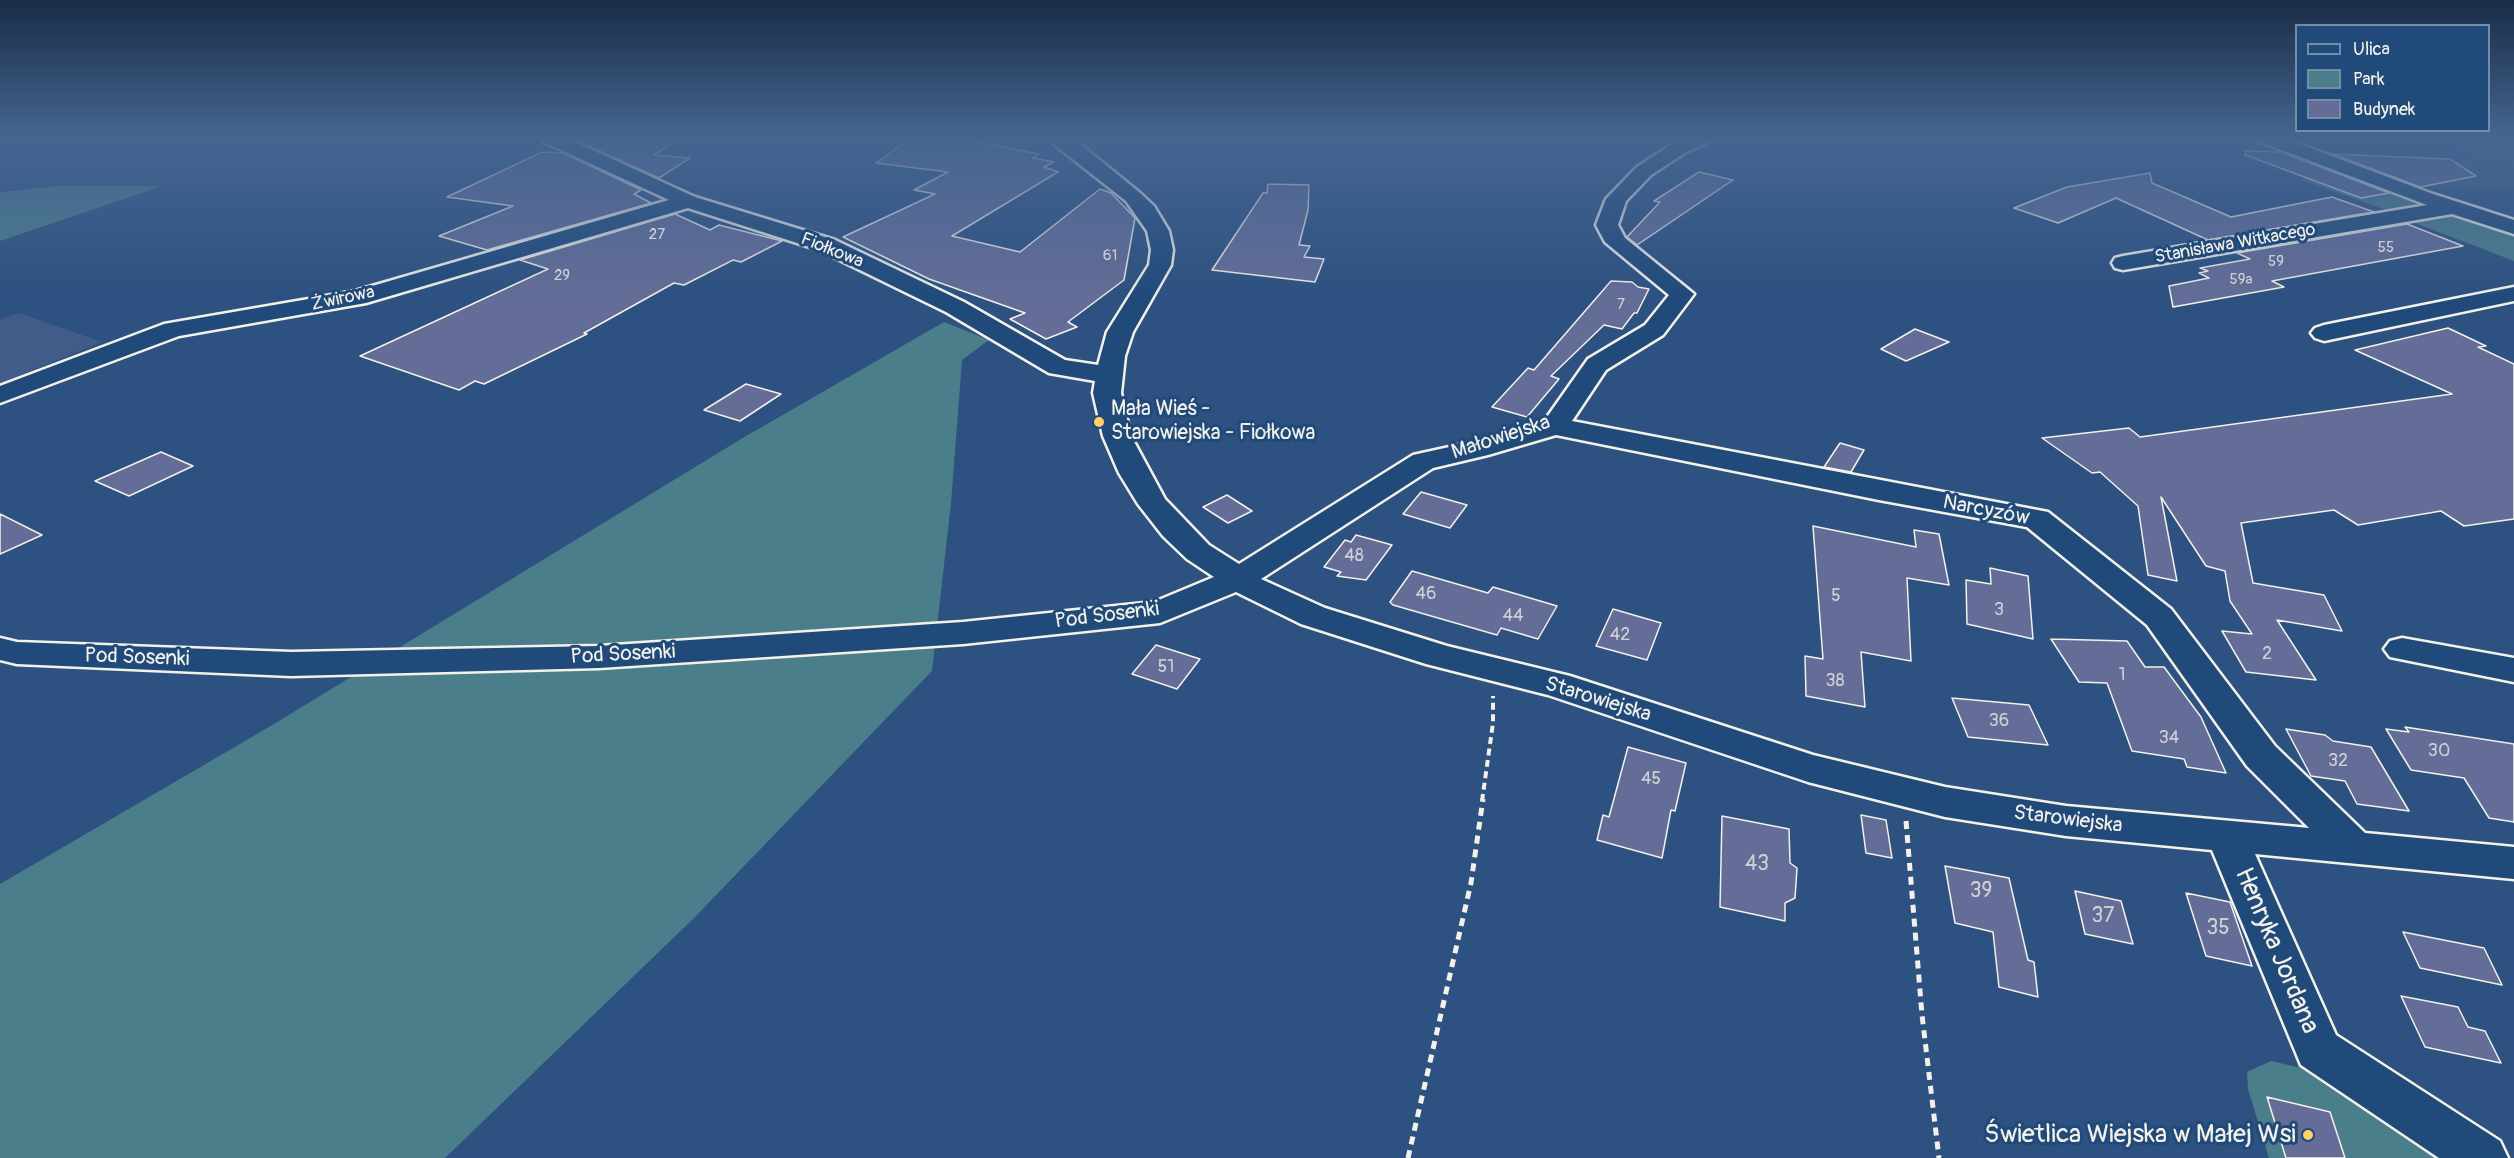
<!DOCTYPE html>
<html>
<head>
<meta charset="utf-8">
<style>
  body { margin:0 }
  #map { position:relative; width:2514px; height:1158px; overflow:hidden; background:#2d5180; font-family:Pangolin,sans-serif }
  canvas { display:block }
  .legend { position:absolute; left:2295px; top:24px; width:195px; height:108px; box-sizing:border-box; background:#1f4a7a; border:2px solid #748da6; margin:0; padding:8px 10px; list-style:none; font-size:18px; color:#f4f1e8 }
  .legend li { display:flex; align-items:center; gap:12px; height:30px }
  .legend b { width:30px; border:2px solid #748da6 }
</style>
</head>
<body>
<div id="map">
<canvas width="2514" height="1158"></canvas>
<ul class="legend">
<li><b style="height:8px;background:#1f4a7a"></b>Ulica</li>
<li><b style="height:16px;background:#4b7e8b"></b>Park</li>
<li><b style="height:16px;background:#636d97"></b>Budynek</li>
</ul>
</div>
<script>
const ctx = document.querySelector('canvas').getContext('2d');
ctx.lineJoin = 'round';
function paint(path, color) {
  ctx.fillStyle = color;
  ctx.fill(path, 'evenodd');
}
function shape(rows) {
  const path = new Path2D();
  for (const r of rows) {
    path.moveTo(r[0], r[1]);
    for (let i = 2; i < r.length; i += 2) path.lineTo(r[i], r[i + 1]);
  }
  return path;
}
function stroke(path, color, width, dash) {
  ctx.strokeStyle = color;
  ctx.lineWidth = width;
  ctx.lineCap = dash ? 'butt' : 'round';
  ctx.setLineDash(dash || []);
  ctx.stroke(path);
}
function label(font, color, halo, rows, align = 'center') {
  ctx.font = font + ' Pangolin,sans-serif';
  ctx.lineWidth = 6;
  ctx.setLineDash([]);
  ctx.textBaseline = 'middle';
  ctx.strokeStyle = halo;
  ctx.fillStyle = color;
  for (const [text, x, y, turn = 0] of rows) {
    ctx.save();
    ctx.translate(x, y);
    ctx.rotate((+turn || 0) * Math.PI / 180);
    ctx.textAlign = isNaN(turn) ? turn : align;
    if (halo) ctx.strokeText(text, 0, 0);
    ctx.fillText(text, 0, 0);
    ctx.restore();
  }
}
const built = shape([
  [2441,137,2514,141,2514,189,2400,185,2323,153,2476,161],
  [19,313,102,342,0,383,0,319]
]);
const green = shape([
  [2341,171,2434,203,2394,213,2300,179],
  [59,186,162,186,0,241,0,192],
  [2456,212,2514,230,2514,261,2405,219],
  [944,322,989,340,962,360,951,503,932,671,694,918,445,1158,0,1158,0,884,269,727,741,439],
  [2271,1061,2315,1071,2448,1158,2269,1158,2248,1089,2247,1072]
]);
const building = shape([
  [587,137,682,137,654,155,690,158,659,178,580,142,587,137],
  [912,137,949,141,956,138,1039,154,1033,158,1054,162,1044,167,1058,172,952,236,1020,252,1100,189,1111,193,1135,218,1124,280,1068,322,1077,327,1046,339,1010,319,1025,313,929,279,843,237,935,194,914,190,948,172,876,163,912,137],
  [2246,151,2281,152,2389,193,2361,198,2245,155,2246,151],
  [542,152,563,153,641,190,634,194,651,203,487,250,439,236,513,206,447,197,542,152],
  [2333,154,2450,159,2476,176,2420,187,2333,154],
  [1699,172,1733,180,1637,245,1627,237,1660,202,1654,201,1699,172],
  [2150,173,2152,183,2231,217,2332,197,2374,212,2208,240,2116,198,2058,223,2014,208,2067,187,2150,173],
  [1268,184,1309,185,1308,210,1299,245,1310,246,1304,257,1324,259,1315,282,1212,270,1263,193,1267,193,1268,184],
  [675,214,710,230,719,225,782,241,741,262,733,260,684,285,674,283,584,333,587,334,484,384,475,381,459,390,360,356,548,269,520,260,675,214],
  [2407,224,2463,246,2272,281,2284,287,2173,307,2169,286,2209,278,2199,273,2208,271,2200,268,2250,259,2237,253,2407,224],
  [1611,281,1632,282,1638,287,1649,289,1637,313,1634,313,1622,329,1604,325,1551,376,1559,379,1527,417,1492,407,1528,368,1534,370,1611,281],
  [2448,328,2486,346,2478,347,2514,364,2514,519,2464,526,2441,511,2358,525,2334,510,2241,523,2253,583,2324,595,2342,631,2277,620,2316,680,2246,672,2222,631,2252,634,2230,601,2225,571,2206,566,2161,497,2177,581,2148,575,2138,506,2100,472,2092,473,2042,438,2129,428,2140,437,2452,394,2355,350,2448,328],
  [1915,329,1949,342,1906,361,1881,349,1915,329],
  [746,384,781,394,740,421,704,410,746,384],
  [1840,443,1864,450,1851,472,1824,467,1840,443],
  [161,452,193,466,129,496,95,481,161,452],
  [1421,492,1467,505,1450,528,1403,514,1421,492],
  [1227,495,1252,511,1228,523,1203,507,1227,495],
  [0,514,42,535,0,554,0,514],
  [1813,526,1916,547,1914,530,1939,534,1949,585,1907,578,1911,661,1861,652,1865,707,1806,696,1805,656,1823,659,1813,526],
  [1356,535,1392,545,1366,580,1337,576,1341,572,1324,567,1345,540,1351,542,1356,535],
  [1990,568,2028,576,2033,639,1967,624,1966,580,1991,584,1990,568],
  [1412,571,1488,593,1493,587,1557,606,1538,639,1501,628,1497,635,1393,605,1390,602,1412,571],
  [1613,609,1661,623,1647,660,1596,646,1613,609],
  [2051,639,2127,641,2145,667,2164,667,2201,717,2226,773,2187,767,2184,759,2132,751,2107,683,2079,682,2051,639],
  [1156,645,1200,659,1177,689,1132,674,1156,645],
  [1952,698,2029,705,2048,745,1968,737,1952,698],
  [2405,727,2514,744,2514,822,2489,818,2464,778,2411,770,2386,729,2409,732,2405,727],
  [2286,729,2325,735,2333,741,2371,747,2409,811,2357,804,2345,781,2311,776,2286,729],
  [1628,747,1686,763,1675,811,1671,810,1662,858,1597,840,1603,815,1609,817,1628,747],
  [1861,815,1886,820,1892,858,1866,853,1861,815],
  [1722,816,1789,829,1790,863,1797,868,1795,898,1785,903,1785,921,1720,907,1722,816],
  [1945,866,2009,878,2028,960,2034,962,2038,997,1999,987,1993,932,1955,923,1945,866],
  [2075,891,2121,901,2133,944,2085,934,2075,891],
  [2186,893,2230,902,2252,966,2206,956,2186,893],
  [2403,932,2484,948,2502,985,2420,968,2403,932],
  [2401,996,2458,1007,2468,1027,2485,1031,2501,1063,2425,1047,2401,996],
  [2267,1097,2330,1112,2345,1158,2286,1158,2267,1097]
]);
const pathFar1 = shape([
  [1482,801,1493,723,1493,696]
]);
const path = shape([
  [1906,821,1922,1015,1939,1158],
  [1408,1158,1471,883,1483,799]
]);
const minor = shape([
  [540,137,564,137,695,197,835,240,964,302,1065,360,1098,365,1107,332,1149,265,1151,250,1147,231,1126,201,1045,137,1068,137,1075,140,1140,193,1154,206,1169,231,1173,250,1171,265,1133,332,1125,356,1121,393,1131,436,1165,499,1209,545,1239,564,1413,455,1472,442,1545,420,1588,359,1645,325,1669,295,1605,242,1596,225,1606,199,1637,167,1672,144,1689,137,1713,137,1711,141,1686,152,1651,175,1626,201,1618,225,1625,238,1694,294,1663,335,1606,370,1572,421,2048,512,2171,609,2275,746,2365,833,2514,847,2514,879,2255,854,2336,1035,2500,1141,2508,1158,2439,1158,2301,1065,2212,850,2066,836,1945,817,1808,782,1548,695,1426,664,1301,624,1236,592,1160,623,963,644,599,668,291,676,17,664,0,660,0,638,17,642,291,652,599,646,963,622,1154,602,1214,577,1187,559,1163,536,1138,504,1119,473,1103,436,1093,393,1095,381,1049,373,946,312,819,250,688,208,366,303,179,336,0,403,0,386,164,324,355,291,669,200,542,141,540,137],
  [1556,435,1879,500,2027,527,2147,625,2247,766,2309,828,2066,806,1945,787,1813,755,1570,676,1447,646,1325,608,1261,579,1433,468,1488,455,1556,435],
  [2256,137,2281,137,2433,194,2514,220,2514,234,2452,214,2123,270,2115,268,2112,263,2115,258,2123,256,2427,205,2258,141,2256,137],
  [2514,287,2514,301,2324,341,2315,338,2311,333,2315,328,2324,325,2514,287],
  [2402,638,2514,658,2514,682,2390,657,2384,649,2390,641,2402,638]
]);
const markers = [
  [1099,422,6,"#ffd166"],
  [2308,1135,6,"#ffd166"]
];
const farNumbernames = [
  ["27",657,235],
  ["55",2386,248],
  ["61",1110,256],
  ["59",2276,262],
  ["29",562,276],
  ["59a",2241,280],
  ["7",1621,305]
];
const farStreetnames = [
  ["Stanisława Witkacego",2235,244,-10],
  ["Fiołkowa",832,251,22],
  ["Żwirowa",343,299,-12]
];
const numberNames = [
  ["48",1354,556],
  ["46",1426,594],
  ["5",1836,596],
  ["3",1999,610],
  ["44",1513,616],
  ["42",1620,635],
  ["2",2267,654],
  ["51",1166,667],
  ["1",2122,675],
  ["38",1835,681],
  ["36",1999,721],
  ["34",2169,738],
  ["30",2439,751],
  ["32",2338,761],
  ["45",1651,779]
];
const poiNames = [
  ["Mała Wieś -",1111,410],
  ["Starowiejska - Fiołkowa",1111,434]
];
const streetNames = [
  ["Małowiejska",1501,438,-18],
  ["Narcyzów",1986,511,11],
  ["Pod Sosenki",1107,616,-7],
  ["Pod Sosenki",623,655,-3],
  ["Pod Sosenki",137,658,2],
  ["Starowiejska",1598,700,17],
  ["Starowiejska",2068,820,7]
];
const nearNumbernames = [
  ["43",1757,865],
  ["39",1981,892],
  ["37",2103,917],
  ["35",2218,929]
];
const nearStreetnames = [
  ["Henryka Jordana",2276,951,67]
];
const nearPoinames = [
  ["Świetlica Wiejska w Małej Wsi",2296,1135]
];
paint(built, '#415c89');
paint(green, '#4b7e8b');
paint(building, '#636d97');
stroke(building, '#f4f1e8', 1.5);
stroke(minor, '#f4f1e8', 5);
stroke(pathFar1, '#f4f1e8', 4, [7, 4.5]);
stroke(path, '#f4f1e8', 5, [8, 6]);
paint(minor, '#1f4a7a');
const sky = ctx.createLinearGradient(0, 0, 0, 299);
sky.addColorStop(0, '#192d46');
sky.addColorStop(0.46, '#466591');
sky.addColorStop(1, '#46659100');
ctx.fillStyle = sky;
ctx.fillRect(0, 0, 2514, 299);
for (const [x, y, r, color] of markers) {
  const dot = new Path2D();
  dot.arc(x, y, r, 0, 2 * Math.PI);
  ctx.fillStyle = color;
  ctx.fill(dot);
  stroke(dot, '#1f4a7a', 2);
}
label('15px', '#d0d0d4', null, farNumbernames);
label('18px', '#f4f1e8', '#1f4a7a', farStreetnames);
label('18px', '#d0d0d4', null, numberNames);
label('21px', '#f4f1e8', '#1f4a7a', poiNames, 'left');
label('21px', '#f4f1e8', '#1f4a7a', streetNames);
label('21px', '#d0d0d4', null, nearNumbernames);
label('26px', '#f4f1e8', '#1f4a7a', nearStreetnames);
label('26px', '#f4f1e8', '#1f4a7a', nearPoinames, 'right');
</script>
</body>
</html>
